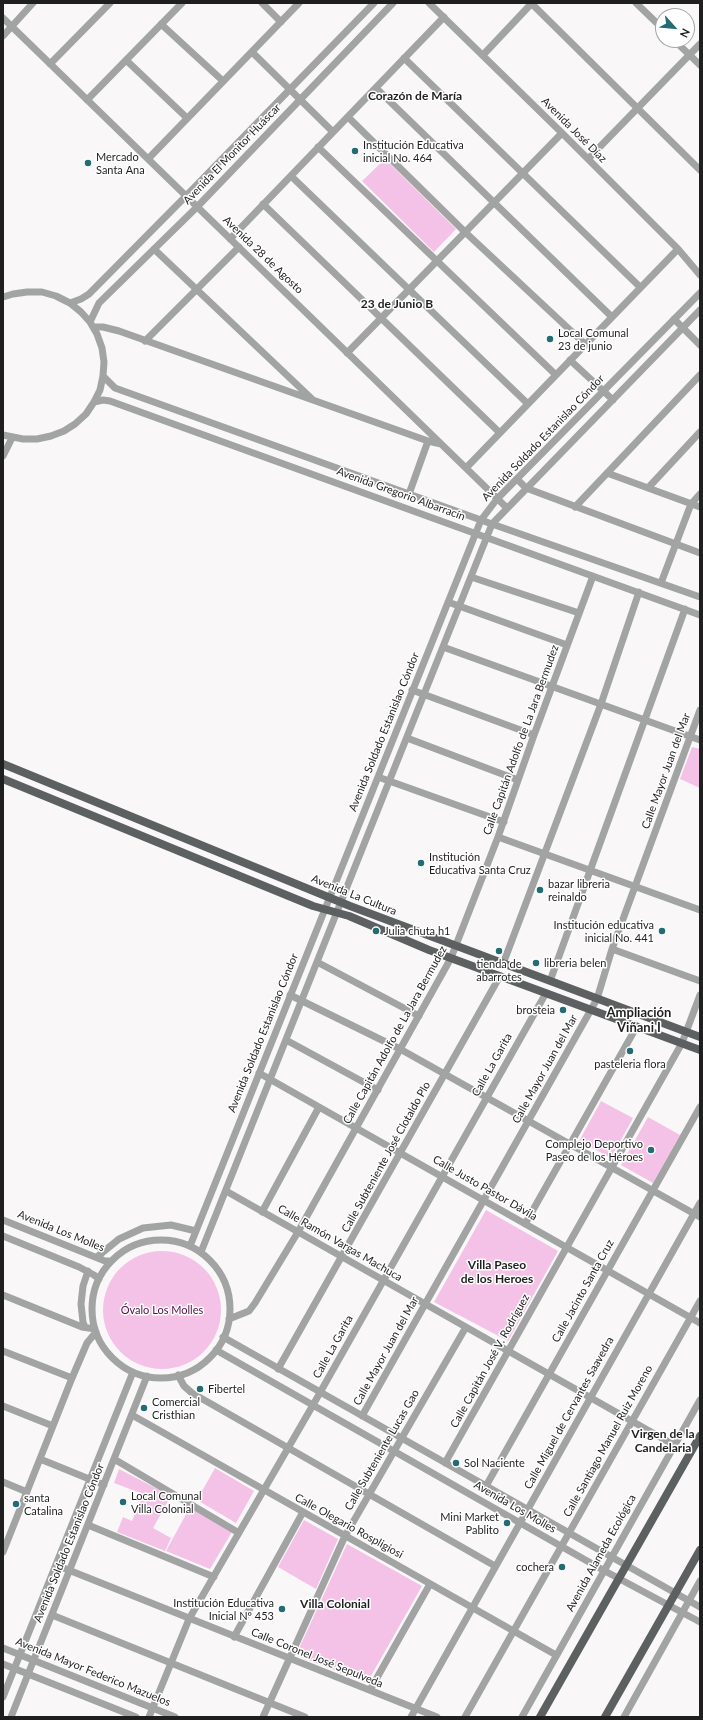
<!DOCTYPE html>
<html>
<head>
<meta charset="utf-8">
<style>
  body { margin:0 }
  #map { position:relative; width:703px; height:1720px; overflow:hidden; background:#faf7f9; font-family:Lato,sans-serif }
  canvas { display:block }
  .frame { position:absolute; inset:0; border:4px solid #201f1f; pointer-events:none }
  .north { position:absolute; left:655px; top:8px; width:40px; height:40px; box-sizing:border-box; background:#fff; border:1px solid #a6a5a5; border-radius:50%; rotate:117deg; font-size:11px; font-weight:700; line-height:16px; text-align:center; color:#201f1f }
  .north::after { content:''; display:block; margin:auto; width:14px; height:18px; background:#236c76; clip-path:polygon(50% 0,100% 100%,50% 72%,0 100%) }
</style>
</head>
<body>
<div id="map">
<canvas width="703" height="1720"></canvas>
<div class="frame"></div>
<div class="north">N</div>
</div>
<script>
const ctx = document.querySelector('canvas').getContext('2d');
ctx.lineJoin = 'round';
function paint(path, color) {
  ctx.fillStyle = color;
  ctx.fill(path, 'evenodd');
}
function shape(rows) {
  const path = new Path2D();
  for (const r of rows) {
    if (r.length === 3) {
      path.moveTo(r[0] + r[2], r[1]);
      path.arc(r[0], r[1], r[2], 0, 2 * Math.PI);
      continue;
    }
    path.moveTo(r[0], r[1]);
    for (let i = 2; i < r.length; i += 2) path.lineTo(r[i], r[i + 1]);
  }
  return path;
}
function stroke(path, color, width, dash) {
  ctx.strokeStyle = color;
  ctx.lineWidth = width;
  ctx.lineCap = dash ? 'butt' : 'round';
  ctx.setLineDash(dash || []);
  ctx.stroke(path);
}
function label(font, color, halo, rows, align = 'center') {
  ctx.font = font + ' Lato,sans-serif';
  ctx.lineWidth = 3;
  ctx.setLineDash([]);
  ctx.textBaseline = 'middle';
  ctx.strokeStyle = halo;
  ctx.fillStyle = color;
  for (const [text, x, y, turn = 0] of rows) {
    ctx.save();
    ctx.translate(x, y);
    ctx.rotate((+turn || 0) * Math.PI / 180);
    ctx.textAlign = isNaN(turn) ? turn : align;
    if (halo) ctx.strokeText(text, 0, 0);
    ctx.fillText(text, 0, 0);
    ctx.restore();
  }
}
const green = shape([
  [385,159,456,229,434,252,362,181],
  [692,747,700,749,700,788,680,779],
  [601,1101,633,1118,611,1158,579,1141],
  [648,1117,680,1135,653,1183,621,1165],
  [486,1210,558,1251,508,1341,434,1302],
  [162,1310,59],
  [215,1468,254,1491,236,1523,197,1500],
  [119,1469,171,1496,153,1528,171,1538,165,1551,117,1532,123,1517,132,1521,143,1494,114,1483],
  [190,1507,232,1532,210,1569,166,1551],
  [304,1520,338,1539,316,1589,278,1567],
  [347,1544,422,1586,367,1683,296,1655]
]);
const minor = shape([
  [262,3,281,22],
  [429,3,562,133,678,249,700,275],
  [531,3,700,170],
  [636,3,663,29],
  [3,18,507,508],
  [161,24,223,81],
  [3,36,33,3],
  [674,40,700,65],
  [252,52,333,132],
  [483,55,532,3],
  [404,58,640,287],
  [126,60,187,118],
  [50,64,110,3],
  [376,88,612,317],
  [87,100,182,3],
  [348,117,465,232,585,344],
  [318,147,556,375],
  [148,159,299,3],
  [588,159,700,44],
  [291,176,528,404],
  [263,204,500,433],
  [230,239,444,17],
  [154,249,312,399],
  [3,297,13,294,27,292,42,292,56,296,70,303,81,312,90,322,97,334,102,348,104,362,103,376,100,390,94,402,86,414,75,424,64,431,51,436,37,439,23,439,3,435],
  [70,303,81,299,89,294,186,196,374,3],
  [674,319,700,345],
  [90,322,99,303,197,207,393,3],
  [93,327,103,327,119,331,428,441,441,444],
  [145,341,239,247],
  [347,353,562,133],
  [570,360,613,400],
  [103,376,115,388,492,524,700,597],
  [94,402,103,400,110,401,700,615],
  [3,456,12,438],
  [466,468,678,249],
  [607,473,700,507],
  [517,479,526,488,700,553],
  [648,488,700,432],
  [409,494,428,441],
  [575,507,700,375],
  [471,577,579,613],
  [661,583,691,504,700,494],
  [448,602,567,645],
  [443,647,700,740],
  [412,690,534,735],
  [407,738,518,780],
  [378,777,504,822],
  [498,837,700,910],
  [612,949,700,981],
  [317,962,419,1016],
  [503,964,601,704,639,592],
  [550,981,685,609],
  [290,995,400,1049,700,1217],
  [286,1040,378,1090],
  [259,1073,700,1323],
  [226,1191,674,1445],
  [262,1212,319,1107],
  [3,1220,105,1261,111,1261],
  [525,1224,637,1026],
  [3,1236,79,1267,94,1275,99,1279],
  [161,1309,69],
  [190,1246,481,520,497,499,700,293],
  [201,1252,492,524,700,310],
  [97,1257,119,1239,143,1228,171,1225,196,1231],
  [3,1295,82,1327,95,1329],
  [229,1319,249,1311,255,1303,298,1232,451,958,498,837,534,735,593,576],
  [85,1327,83,1322,81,1304,83,1286,88,1271],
  [223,1337,700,1607],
  [216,1350,603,1570,700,1622],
  [3,1351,72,1378],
  [278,1369,500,976],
  [178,1375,184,1386,192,1393,495,1566],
  [3,1406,53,1426],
  [132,1415,556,1655],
  [362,1416,597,999,612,949,700,710],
  [40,1459,104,1485],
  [114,1459,239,1533],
  [445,1463,682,1043,700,995],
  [3,1482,27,1492],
  [486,1486,700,1107],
  [88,1525,214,1577],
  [3,1552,72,1378,87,1343,96,1332],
  [56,1565,437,1717],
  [52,1615,305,1717],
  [234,1637,303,1512],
  [3,1648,175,1717],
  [3,1664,136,1717],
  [370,1690,430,1584],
  [3,1697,133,1372],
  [11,1717,147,1376],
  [149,1717,189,1619,313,1405,546,993],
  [263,1717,345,1536,466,1327],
  [411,1717,700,1203],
  [465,1717,700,1301],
  [522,1717,700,1400],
  [624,1717,700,1581]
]);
const major = shape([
  [3,764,350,906,700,1037],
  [3,779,313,906,349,916,429,950,700,1050],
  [540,1717,700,1436],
  [605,1717,700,1550]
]);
const markers = [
  [355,151,4,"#236c76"],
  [88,163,4,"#236c76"],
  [550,339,4,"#236c76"],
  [421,863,4,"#236c76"],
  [540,890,4,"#236c76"],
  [376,931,4,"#236c76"],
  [662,931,4,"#236c76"],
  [499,951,4,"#236c76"],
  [536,963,4,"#236c76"],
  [563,1010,4,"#236c76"],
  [630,1051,4,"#236c76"],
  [651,1150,4,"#236c76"],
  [200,1389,4,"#236c76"],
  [144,1408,4,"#236c76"],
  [456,1463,4,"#236c76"],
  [123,1502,4,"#236c76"],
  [16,1504,4,"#236c76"],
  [507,1523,4,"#236c76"],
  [562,1567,4,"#236c76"],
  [282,1609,4,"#236c76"]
];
const streetNames = [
  ["Avenida José Díaz",574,130,45],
  ["Avenida El Monitor Huáscar",232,154,-46],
  ["Avenida 28 de Agosto",263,255,44],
  ["Avenida Soldado Estanislao Cóndor",543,438,-46],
  ["Avenida Gregorio Albarracín",401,494,20],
  ["Avenida Soldado Estanislao Cóndor",384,732,-68],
  ["Calle Capitán Adolfo de La Jara Bermudez",521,740,-70],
  ["Calle Mayor Juan del Mar",666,771,-70],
  ["Avenida La Cultura",354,895,22],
  ["Avenida Soldado Estanislao Cóndor",263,1033,-68],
  ["Calle Capitán Adolfo de La Jara Bermudez",395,1035,-61],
  ["Calle La Garita",492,1065,-61],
  ["Calle Mayor Juan del Mar",545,1069,-61],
  ["Calle Subteniente José Clotaldo Plo",386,1157,-61],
  ["Calle Justo Pastor Dávila",485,1188,30],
  ["Avenida Los Molles",61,1231,22],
  ["Calle Ramón Vargas Machuca",340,1243,30],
  ["Calle Jacinto Santa Cruz",583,1291,-61],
  ["Calle La Garita",333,1347,-61],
  ["Calle Mayor Juan del Mar",386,1351,-61],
  ["Calle Capitán José V. Rodríguez",490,1361,-61],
  ["Calle Miguel de Cervantes Saavedra",569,1413,-61],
  ["Calle Santiago Manuel Ruiz Moreno",608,1441,-61],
  ["Calle Subteniente Lucas Gao",382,1450,-60],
  ["Avenida Los Molles",515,1507,30],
  ["Calle Olegario Rospligiosi",349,1526,29],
  ["Avenida Soldado Estanislao Cóndor",69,1543,-68],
  ["Avenida Alameda Ecológica",601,1553,-61],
  ["Calle Coronel José Sepulveda",317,1658,22],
  ["Avenida Mayor Federico Mazuelos",93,1672,22]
];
const poiNames = [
  ["Institución Educativa",363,145],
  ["inicial No. 464",363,158],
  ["Mercado",96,157],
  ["Santa Ana",96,170],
  ["Local Comunal",558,333],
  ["23 de junio",558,346],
  ["Institución",429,857],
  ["Educativa Santa Cruz",429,870],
  ["bazar libreria",548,884],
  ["reinaldo",548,897],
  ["Institución educativa",654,925,"right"],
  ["inicial No. 441",654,938,"right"],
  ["Julia chuta h1",384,931],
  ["libreria belen",544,963],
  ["tienda de",499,964,"center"],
  ["abarrotes",499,977,"center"],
  ["brosteia",555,1010,"right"],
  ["pasteleria flora",630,1064,"center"],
  ["Complejo Deportivo",643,1144,"right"],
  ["Paseo de los Héroes",643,1157,"right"],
  ["Fibertel",208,1389],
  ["Comercial",152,1402],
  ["Cristhian",152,1415],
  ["Sol Naciente",464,1463],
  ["Local Comunal",131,1496],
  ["Villa Colonial",131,1509],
  ["santa",24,1498],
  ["Catalina",24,1511],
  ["Mini Market",499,1517,"right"],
  ["Pablito",499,1530,"right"],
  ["cochera",554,1567,"right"],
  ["Institución Educativa",274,1603,"right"],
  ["Inicial Nº 453",274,1616,"right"]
];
const parkNames = [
  ["Óvalo Los Molles",162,1310]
];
const neighbourhoodNames = [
  ["Corazón de María",415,96],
  ["23 de Junio B",397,304],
  ["Villa Paseo",497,1265],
  ["de los Heroes",497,1279],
  ["Virgen de la",663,1434],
  ["Candelaria",663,1448],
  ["Villa Colonial",335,1604]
];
const quarterNames = [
  ["Ampliación",639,1013],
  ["Viñani I",639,1028]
];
paint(green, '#f5c2e7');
stroke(minor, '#a2a4a4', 7);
stroke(major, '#5d6060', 8);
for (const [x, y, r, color] of markers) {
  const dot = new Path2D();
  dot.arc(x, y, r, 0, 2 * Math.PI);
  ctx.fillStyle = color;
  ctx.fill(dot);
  stroke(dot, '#fff', 1.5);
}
label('11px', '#201f1f', '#fff', streetNames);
label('11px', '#201f1f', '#fff', poiNames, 'left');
label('11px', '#510f45', '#fff', parkNames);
label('bold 12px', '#201f1f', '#fff', neighbourhoodNames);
label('bold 13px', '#201f1f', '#fff', quarterNames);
</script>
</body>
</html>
